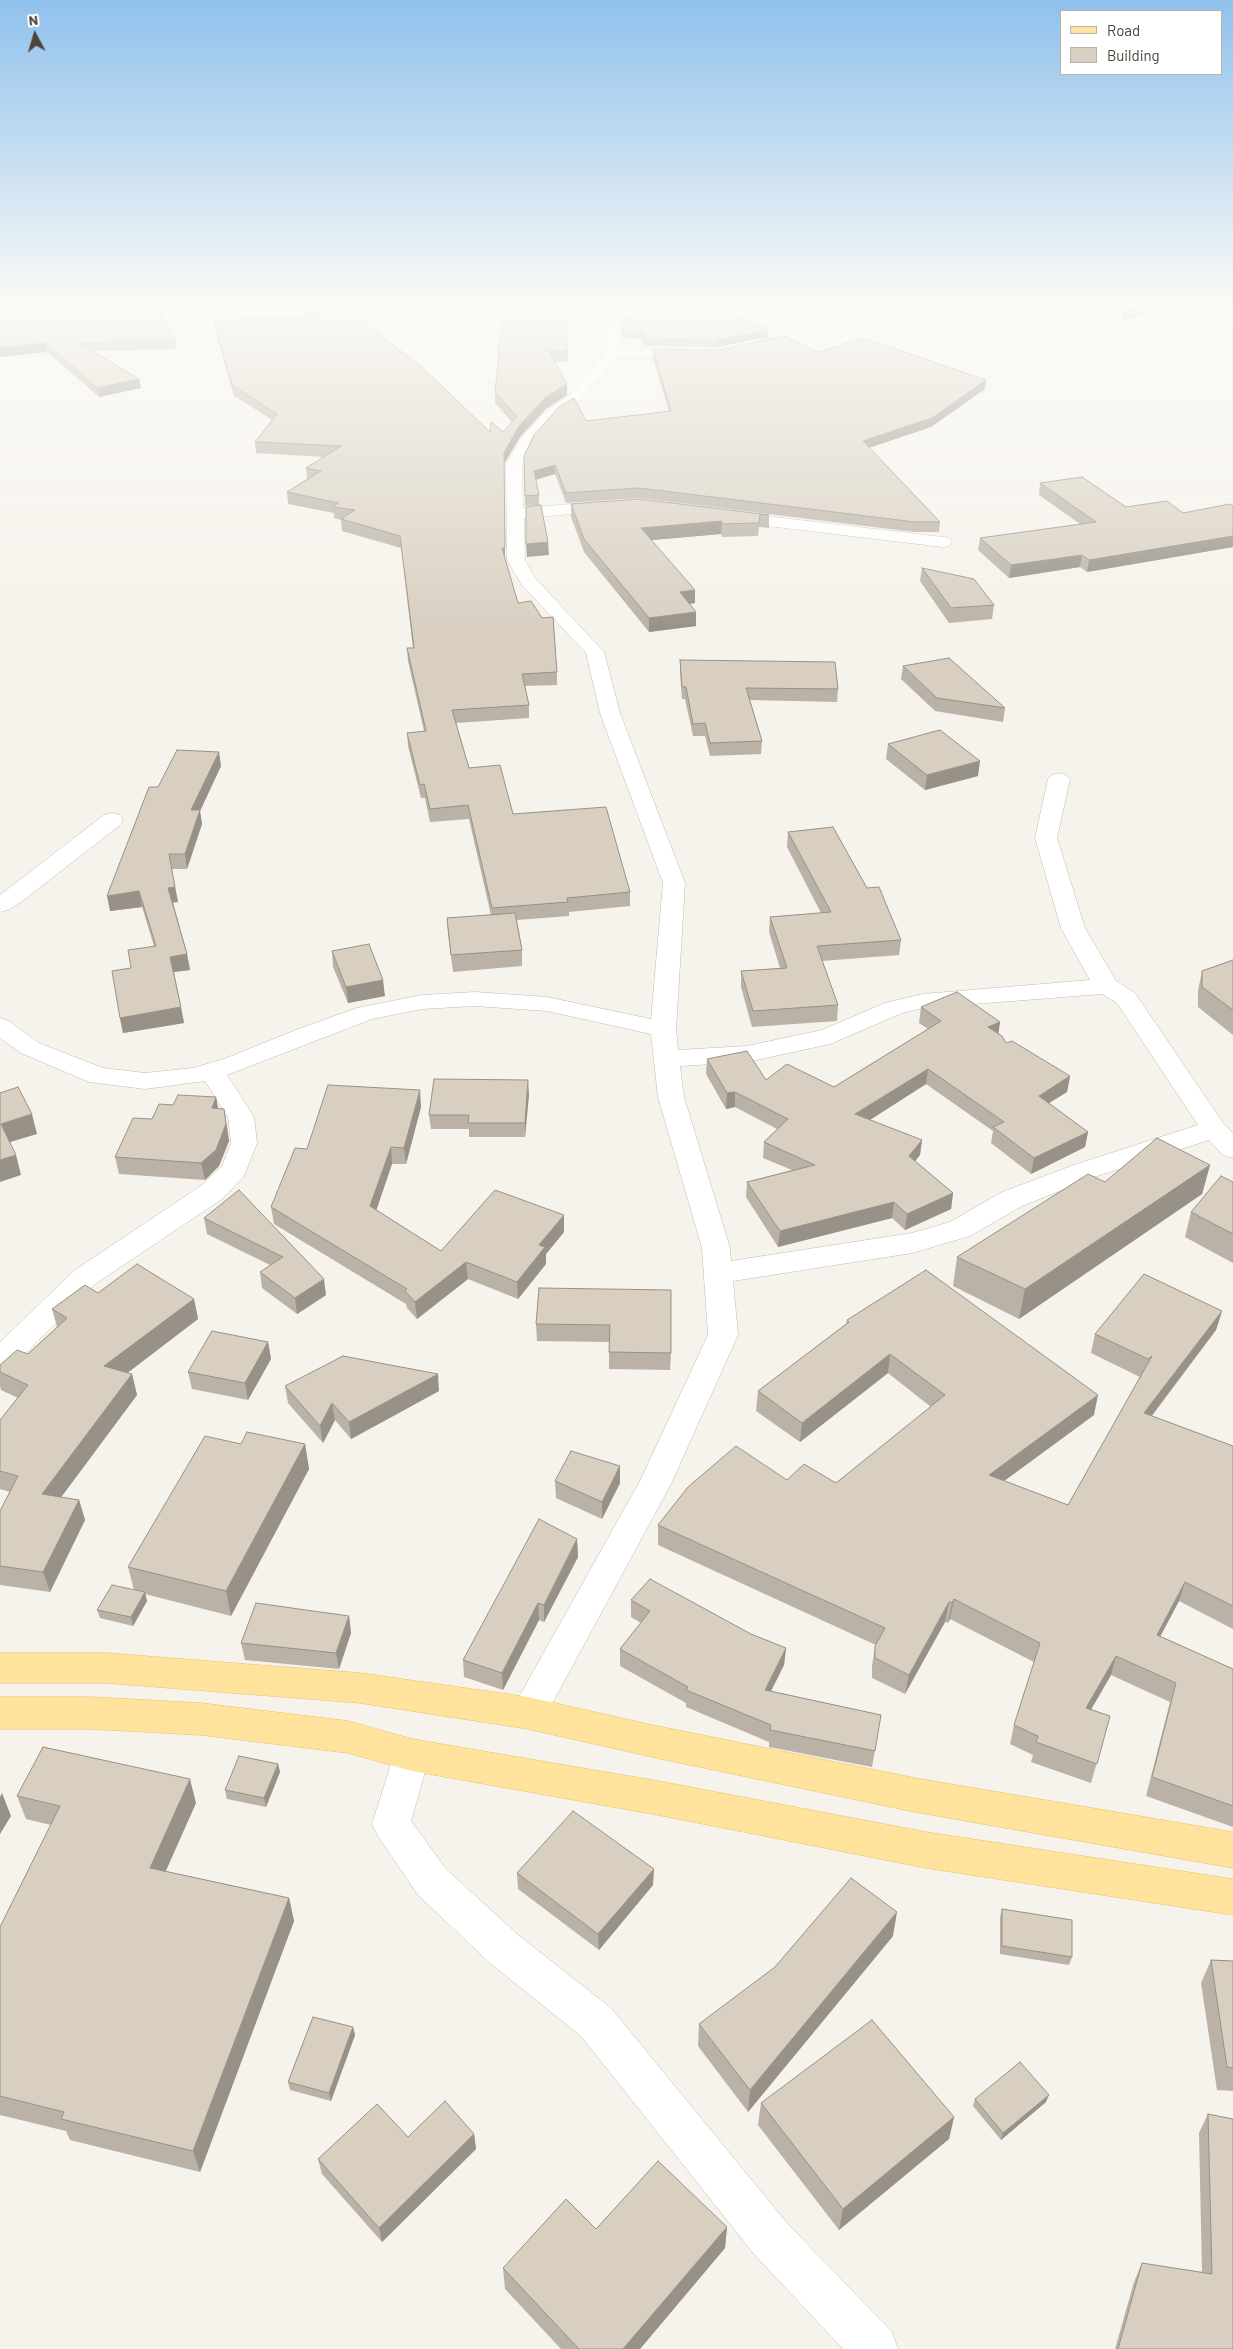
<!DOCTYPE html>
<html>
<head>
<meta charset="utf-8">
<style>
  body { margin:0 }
  #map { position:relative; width:1233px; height:2349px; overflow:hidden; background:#f6f3ec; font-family:Barlow,sans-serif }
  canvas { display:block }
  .legend { position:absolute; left:1060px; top:10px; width:162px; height:65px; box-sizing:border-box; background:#fff; border:1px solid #b7b4b0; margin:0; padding:6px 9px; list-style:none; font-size:15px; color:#4b4439 }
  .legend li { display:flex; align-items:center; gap:10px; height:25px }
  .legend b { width:25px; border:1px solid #b7b4b0 }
  .north { position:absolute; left:10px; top:10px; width:50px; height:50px; -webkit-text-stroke:4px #fff; paint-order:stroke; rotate:354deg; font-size:14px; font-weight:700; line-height:20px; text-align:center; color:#4b4439 }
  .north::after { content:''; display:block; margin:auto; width:18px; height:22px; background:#4b4439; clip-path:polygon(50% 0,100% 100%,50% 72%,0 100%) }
</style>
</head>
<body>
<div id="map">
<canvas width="1233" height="2349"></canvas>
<ul class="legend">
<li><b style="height:6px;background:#ffe39c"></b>Road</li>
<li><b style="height:14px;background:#d8cfc1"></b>Building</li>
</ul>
<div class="north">N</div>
</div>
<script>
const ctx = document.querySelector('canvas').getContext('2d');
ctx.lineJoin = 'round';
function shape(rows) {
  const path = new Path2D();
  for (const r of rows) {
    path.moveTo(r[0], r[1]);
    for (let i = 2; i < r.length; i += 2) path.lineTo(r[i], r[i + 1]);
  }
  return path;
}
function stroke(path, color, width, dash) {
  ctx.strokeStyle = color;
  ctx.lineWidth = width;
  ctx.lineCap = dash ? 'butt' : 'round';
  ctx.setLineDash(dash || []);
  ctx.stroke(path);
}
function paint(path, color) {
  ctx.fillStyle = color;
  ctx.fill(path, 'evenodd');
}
const street = shape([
  [217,303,323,303,316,307,120,315,113,311,120,307,217,303],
  [603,303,617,303,617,317,622,342,620,348,690,349,697,353,690,357,617,356,580,401,558,415,533,443,522,465,523,508,607,501,613,502,615,506,613,510,607,511,524,518,525,560,535,578,604,652,620,713,685,883,676,1029,678,1050,747,1046,822,1030,885,1003,923,994,1090,980,1061,928,1035,838,1048,779,1052,775,1059,773,1066,775,1070,779,1057,838,1085,928,1116,981,1135,993,1223,1123,1233,1133,1233,1158,1223,1155,1209,1140,1094,1177,1022,1206,970,1236,912,1253,733,1281,738,1335,671,1484,541,1724,528,1729,515,1724,510,1713,640,1481,708,1335,702,1248,658,1097,651,1034,547,1011,475,1006,422,1009,372,1019,227,1075,254,1117,257,1143,244,1176,222,1199,95,1284,11,1368,0,1371,0,1342,75,1270,202,1185,222,1166,231,1143,228,1117,205,1081,145,1089,89,1082,21,1053,0,1038,0,1018,9,1021,39,1043,103,1068,145,1073,193,1068,224,1059,301,1028,357,1008,422,995,475,992,547,997,651,1019,663,883,600,713,586,653,522,585,507,560,506,465,521,438,548,409,570,395,603,355,608,342,603,317,603,303],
  [1102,994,1117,1003,1198,1125,1074,1165,1002,1192,950,1222,912,1233,731,1261,730,1248,684,1097,680,1066,747,1062,830,1044,902,1013,923,1008,1102,994],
  [903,303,929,303,927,306,878,316,829,332,753,351,746,347,748,344,903,303],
  [1053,303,1083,303,1093,305,1095,308,1088,312,1055,306,1053,303],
  [732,512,943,537,949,538,952,542,949,546,943,547,726,521,724,517,726,513,732,512],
  [112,813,120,815,123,820,120,825,21,902,8,910,0,912,0,895,104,815,112,813],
  [412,1739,425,1743,430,1755,411,1821,446,1869,518,1935,611,2008,786,2222,892,2332,898,2349,843,2349,754,2254,581,2036,490,1963,418,1895,378,1836,372,1824,394,1755,399,1743,412,1739]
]);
const primary = shape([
  [0,1653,106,1653,360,1673,528,1697,652,1725,915,1778,1233,1832,1233,1868,915,1812,652,1757,528,1729,360,1703,106,1683,0,1683,0,1653],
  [0,1697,91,1697,201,1703,348,1721,412,1739,658,1781,926,1832,1233,1879,1233,1915,926,1868,658,1815,412,1771,348,1753,201,1735,91,1729,0,1729,0,1697]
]);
const wall = shape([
  [0,303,144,303,0,306],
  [302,303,340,303,490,432,503,432,512,422,495,403,495,392,499,359,498,347,566,303,568,362,555,362,567,395,547,408,520,437,504,464,505,559,518,603,557,672,557,685,525,686,529,705,529,718,456,723,469,768,513,814,630,892,630,906,569,912,569,916,517,920,522,950,522,966,453,972,448,934,447,918,491,915,469,819,430,822,425,798,421,798,408,746,407,733,424,731,408,661,407,648,413,648,401,548,342,531,341,520,334,518,334,513,288,504,287,492,307,479,306,468,324,457,256,453,255,442,272,420,234,396,216,333,214,323,238,322,310,316,303,310],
  [658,303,731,303,720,307,768,337,717,347,642,346,642,339,623,338,621,329,621,322,656,305],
  [1091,303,1167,303,1166,306,1121,322,1121,312],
  [0,309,176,340,177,349,93,351,139,379,141,388,99,397,47,352,0,357],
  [653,350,818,352,985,389,931,427,869,448,940,522,939,532,914,532,639,498,566,503,555,474,536,480,539,495,539,505,525,506,524,456,586,421,669,412,653,358],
  [1040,483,1126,507,1183,513,1233,506,1233,547,1087,572,1080,567,1009,578,978,550,980,538,1080,524,1039,495],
  [571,504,769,515,769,528,759,527,758,536,722,537,721,534,652,540,695,603,690,604,696,626,649,632,584,552,571,517],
  [922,568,994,605,992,619,949,623,920,581],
  [680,660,838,689,837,702,750,700,762,741,761,754,710,756,705,736,693,736,685,699,682,699,680,672],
  [903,666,1005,708,1003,722,935,711,901,679],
  [888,744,978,776,925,790,886,759],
  [221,766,200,811,202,824,187,869,172,869,178,902,173,902,187,954,190,970,174,972,184,1023,123,1033,120,1018,131,968,154,946,142,907,110,911,158,787],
  [788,832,867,888,901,940,899,955,822,961,838,1005,837,1021,752,1027,741,987,741,971,780,968,769,932,770,917,821,913,787,847],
  [332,951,385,996,348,1003,333,967],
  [1233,960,1233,1035,1198,1007,1198,991,1202,971],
  [921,1007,1000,1022,998,1033,1006,1043,1070,1076,1067,1092,1049,1103,1088,1132,1085,1147,1031,1174,991,1143,993,1131,926,1084,870,1120,922,1140,920,1155,915,1161,953,1193,951,1209,905,1230,892,1218,778,1247,746,1197,747,1182,792,1170,763,1158,764,1142,777,1129,735,1107,726,1109,706,1074,707,1059,766,1080,834,1087,928,1029,919,1023],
  [529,1094,525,1137,469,1137,469,1129,431,1129,429,1115],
  [216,1097,218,1108,227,1125,229,1141,219,1166,205,1180,119,1174,115,1157,152,1119,173,1105],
  [421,1107,406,1164,392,1164,376,1210,441,1251,564,1232,546,1254,546,1264,518,1299,468,1279,417,1319,407,1308,406,1304,274,1224,271,1207,307,1149],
  [1210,1165,1202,1194,1019,1319,953,1286,957,1257,1105,1182],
  [1233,1182,1233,1263,1185,1237,1191,1212],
  [239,1190,326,1295,297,1314,262,1288,260,1272,270,1265,207,1234,204,1218],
  [539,1288,671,1353,670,1370,609,1369,609,1342,537,1341,536,1324],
  [98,1293,194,1299,198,1319,127,1373,132,1374,137,1395,61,1497,79,1500,85,1520,50,1592,0,1585,0,1511,10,1492,0,1489,0,1420,18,1398,1,1390,0,1386,0,1365,28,1354,57,1327,52,1309],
  [1222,1311,1216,1330,1152,1416,1233,1446,1233,1629,1179,1601,1160,1636,1233,1669,1233,1827,1146,1796,1170,1702,1111,1675,1091,1709,1110,1716,1091,1783,1031,1762,1033,1755,1010,1744,1014,1725,1034,1662,950,1619,948,1623,945,1622,905,1694,872,1678,872,1666,875,1646,876,1645,658,1545,658,1525,787,1480,836,1483,931,1407,888,1373,800,1442,756,1411,758,1391,846,1324,847,1320,1094,1415,1004,1481,1068,1505,1140,1377,1091,1353,1095,1334],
  [268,1342,271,1359,248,1400,192,1389,188,1372],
  [285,1386,439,1391,351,1439,335,1420,323,1443,288,1403],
  [305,1444,309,1469,231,1616,145,1594,147,1601,133,1626,100,1618,97,1610,134,1590,128,1567],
  [620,1466,620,1483,602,1519,556,1498,555,1481],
  [577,1539,578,1557,544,1622,539,1620,503,1690,464,1677,463,1660],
  [631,1600,751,1634,786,1648,784,1665,771,1691,881,1715,872,1767,769,1747,769,1742,686,1707,686,1703,620,1666,620,1649,641,1623,631,1617],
  [349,1616,351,1633,339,1669,245,1660,241,1643],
  [278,1764,280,1772,266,1807,227,1799,225,1790],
  [17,1796,196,1803,165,1871,289,1898,294,1921,200,2172,70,2140,66,2131,0,2115,0,1927,51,1825,26,1819],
  [517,1873,653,1885,599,1950,518,1889],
  [1002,1909,1072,1957,1069,1965,1000,1954,1000,1917],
  [893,1936,748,2112,698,2046,699,2024],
  [1211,1960,1233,1961,1233,2091,1217,2090,1201,1983],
  [353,2027,355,2035,331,2101,290,2090,288,2082],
  [975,2099,1046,2102,1001,2140,973,2106],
  [761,2103,954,2117,949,2139,839,2230,758,2125],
  [1208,2114,1233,2349,1115,2349,1134,2282,1142,2263,1202,2272,1199,2133],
  [474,2134,476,2149,382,2242,322,2174,318,2159,408,2137],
  [727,2227,725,2248,640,2349,561,2349,505,2289,503,2268,596,2229]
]);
const shadedWall = shape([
  [712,303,731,303,712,310],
  [1147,303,1167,303,1166,306,1121,322,1123,311],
  [769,330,768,337,717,347,717,340],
  [46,343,47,352,0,357,0,348],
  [139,379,141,388,99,397,97,388],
  [986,380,985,389,931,427,862,450,863,441],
  [567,384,567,395,547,408,520,437,504,464,505,560,502,548,504,453,519,426,546,397],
  [555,465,555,474,534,480,534,471],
  [722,521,721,534,641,541,641,528],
  [1233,536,1233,547,1087,572,1089,560],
  [548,542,549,555,527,557,526,544],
  [1082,555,1080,567,1009,578,1011,565],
  [695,590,695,603,680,605,680,592],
  [696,612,696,626,649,632,649,618],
  [219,752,221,766,200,811,202,824,187,869,185,854,191,810],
  [980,761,978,776,925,790,927,775],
  [175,887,178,902,171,903,168,888],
  [139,891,142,907,110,911,107,896],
  [187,954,190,970,173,972,170,957],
  [383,980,385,996,348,1003,346,987],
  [181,1007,184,1023,123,1033,120,1018],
  [1000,1022,998,1037,988,1027],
  [928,1069,926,1084,854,1130,855,1114],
  [1070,1076,1067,1092,1036,1111,1039,1096],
  [528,1080,529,1094,525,1137,525,1123],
  [420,1090,421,1107,406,1164,404,1148],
  [735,1092,735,1107,726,1109,727,1093],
  [216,1097,219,1114,212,1108],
  [224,1109,229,1141,219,1166,205,1180,201,1163],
  [32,1114,37,1134,7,1143,1,1124],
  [1088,1132,1085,1147,1031,1174,1034,1158],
  [922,1140,920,1155,907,1171,909,1156],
  [391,1147,392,1164,372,1223,370,1206],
  [16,1155,21,1175,0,1182,0,1160],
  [1210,1165,1202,1194,1019,1319,1025,1289],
  [953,1193,951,1209,905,1230,907,1214],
  [894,1202,892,1218,778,1247,780,1231],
  [564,1215,564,1232,546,1254,546,1264,518,1299,517,1282,539,1245],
  [466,1262,468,1279,417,1319,415,1302],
  [324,1279,326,1295,297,1314,295,1298],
  [194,1299,198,1319,109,1387,104,1366],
  [1222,1311,1216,1330,1139,1432,1144,1413],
  [268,1342,271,1359,248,1400,245,1383],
  [890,1354,888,1373,800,1442,802,1423],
  [132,1374,137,1395,48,1515,42,1494],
  [438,1374,439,1391,351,1439,349,1422],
  [1098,1395,1094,1415,985,1495,989,1475],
  [332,1403,335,1420,323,1443,320,1426],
  [305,1444,309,1469,231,1616,226,1591],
  [620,1466,620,1483,602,1519,602,1502],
  [79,1500,85,1520,50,1592,43,1572],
  [577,1539,578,1557,544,1622,544,1605],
  [1185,1582,1179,1601,1151,1654,1157,1635],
  [145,1592,147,1601,133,1626,131,1617],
  [954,1599,950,1619,948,1623,952,1603],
  [949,1602,945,1622,905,1694,909,1675],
  [538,1603,539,1620,503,1690,502,1673],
  [349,1616,351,1633,339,1669,336,1653],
  [786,1648,784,1665,763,1707,765,1690],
  [1116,1656,1111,1675,1081,1727,1086,1708],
  [278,1764,280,1772,266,1807,264,1798],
  [190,1779,196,1803,157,1891,150,1868],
  [2,1793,11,1816,0,1834,0,1797],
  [654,1869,653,1885,599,1950,598,1934],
  [289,1898,294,1921,200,2172,193,2151],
  [897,1912,893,1936,748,2112,750,2090],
  [353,2027,355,2035,331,2101,329,2093],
  [1049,2095,1046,2102,1001,2140,1003,2133],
  [954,2117,949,2139,839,2230,843,2209],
  [474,2134,476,2149,382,2242,379,2228],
  [727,2227,725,2248,640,2349,623,2349]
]);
const building = shape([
  [306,303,340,303,425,370,490,432,491,422,503,432,517,417,495,392,499,356,498,347,509,303,566,303,567,351,549,351,567,384,546,397,519,426,504,453,505,548,502,548,518,603,531,601,542,618,553,617,557,672,522,674,529,705,452,710,469,768,500,765,513,814,606,807,630,892,567,898,568,902,492,908,468,805,430,809,424,784,420,785,407,733,426,731,407,648,414,648,400,536,341,519,355,510,333,507,338,503,287,492,321,471,306,468,341,446,255,442,277,414,232,385,214,323,238,322,240,317,319,316,306,303],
  [658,303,713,303,769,330,717,340,642,339,644,332,623,331,621,322,656,305,658,303],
  [1122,303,1147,303,1123,311,1122,303],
  [156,308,176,340,79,343,139,379,97,388,46,343,0,348,0,309,156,308],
  [785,336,818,352,863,338,986,380,932,418,863,441,940,522,915,522,639,488,566,493,555,465,534,471,539,495,525,496,524,456,534,435,559,407,574,398,586,421,671,411,653,350,718,350,785,336],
  [1082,477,1126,507,1167,501,1183,513,1230,504,1233,506,1233,536,1089,560,1082,555,1011,565,980,538,1096,522,1040,483,1082,477],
  [639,499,769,515,760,514,759,523,722,524,722,521,641,528,695,590,680,592,696,612,649,618,584,539,571,504,639,499],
  [541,505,548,542,526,544,526,507,541,505],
  [922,568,974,579,994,605,951,608,922,568],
  [949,658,1005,708,937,698,903,666,949,658],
  [680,660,835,662,838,689,746,688,762,741,710,743,705,723,693,724,686,687,682,687,680,660],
  [940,730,980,761,927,775,888,744,940,730],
  [177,750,219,752,191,810,200,810,185,854,169,854,175,887,168,888,187,954,170,957,181,1007,120,1018,112,971,131,968,128,950,156,946,139,891,107,896,149,787,158,787,177,750],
  [833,827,867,888,879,887,901,940,817,946,838,1005,753,1011,741,971,787,968,770,917,831,912,788,832,833,827],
  [515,913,522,950,451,955,447,918,515,913],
  [369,944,383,980,346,987,332,951,369,944],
  [1233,960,1233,1010,1202,987,1202,971,1233,960],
  [957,992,1000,1022,988,1027,1002,1036,1006,1043,1012,1041,1070,1076,1039,1096,1088,1132,1034,1158,993,1127,1004,1122,928,1069,855,1114,922,1140,909,1156,953,1193,907,1214,894,1202,780,1231,747,1182,815,1165,764,1142,788,1119,735,1092,727,1093,707,1059,747,1051,766,1080,787,1064,834,1087,941,1021,921,1007,957,992],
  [434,1079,528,1080,525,1123,468,1123,469,1115,429,1115,434,1079],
  [328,1085,420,1090,404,1148,391,1147,370,1206,441,1251,495,1190,564,1215,539,1245,545,1247,517,1282,466,1262,415,1302,405,1291,407,1289,271,1207,295,1148,307,1149,328,1085],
  [18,1087,32,1114,1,1124,16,1155,0,1160,0,1093,18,1087],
  [178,1095,216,1097,212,1108,224,1109,226,1124,216,1150,201,1163,115,1157,133,1118,152,1119,159,1104,173,1105,178,1095],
  [1157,1138,1210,1165,1025,1289,957,1257,1088,1174,1105,1182,1157,1138],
  [1221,1176,1233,1182,1233,1234,1191,1212,1221,1176],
  [239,1190,324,1279,295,1298,260,1272,283,1257,204,1218,239,1190],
  [137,1264,194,1299,104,1366,132,1374,42,1494,79,1500,43,1572,0,1566,0,1511,18,1476,0,1471,0,1420,28,1385,0,1372,0,1365,17,1350,28,1354,67,1318,52,1309,85,1285,98,1293,137,1264],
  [926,1270,1098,1395,989,1475,1068,1505,1152,1356,1148,1359,1095,1334,1144,1274,1222,1311,1144,1413,1233,1446,1233,1606,1185,1582,1157,1635,1233,1669,1233,1806,1152,1777,1176,1683,1116,1656,1086,1708,1110,1716,1097,1764,1036,1742,1038,1736,1014,1725,1040,1643,954,1599,952,1603,949,1602,909,1675,875,1658,875,1646,885,1628,658,1525,688,1487,736,1446,787,1480,804,1464,836,1483,945,1395,890,1354,802,1423,758,1391,849,1322,847,1320,926,1270],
  [539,1288,671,1290,671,1353,609,1352,610,1325,536,1324,539,1288],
  [212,1331,268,1342,245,1383,188,1372,212,1331],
  [343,1356,438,1374,349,1422,332,1403,320,1426,285,1386,343,1356],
  [247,1432,305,1444,226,1591,128,1567,205,1436,241,1444,247,1432],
  [571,1451,620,1466,602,1502,555,1481,571,1451],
  [539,1519,577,1539,544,1605,538,1603,502,1673,463,1660,539,1519],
  [650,1579,751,1634,786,1648,765,1690,881,1715,875,1751,770,1730,771,1725,686,1690,688,1687,620,1649,650,1611,631,1600,650,1579],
  [112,1585,145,1592,131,1617,97,1610,112,1585],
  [256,1603,349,1616,336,1653,241,1643,256,1603],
  [43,1747,190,1779,150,1868,289,1898,193,2151,61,2119,64,2112,0,2096,0,1927,60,1806,17,1796,43,1747],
  [239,1756,278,1764,264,1798,225,1790,239,1756],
  [573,1811,654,1869,598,1934,517,1873,573,1811],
  [851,1878,897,1912,750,2090,699,2024,775,1967,851,1878],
  [1002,1909,1072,1920,1072,1957,1002,1946,1002,1909],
  [1211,1960,1233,1961,1233,2068,1227,2067,1211,1960],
  [313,2017,353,2027,329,2093,288,2082,313,2017],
  [872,2020,954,2117,843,2209,761,2103,872,2020],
  [1020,2062,1049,2095,1003,2133,975,2099,1020,2062],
  [445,2101,474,2134,379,2228,318,2159,377,2104,408,2137,445,2101],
  [1208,2114,1233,2119,1233,2349,1118,2349,1142,2263,1212,2274,1208,2114],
  [658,2161,727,2227,623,2349,579,2349,503,2268,566,2199,596,2229,658,2161]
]);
stroke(street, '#c2bbae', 1);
stroke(primary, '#e6c16a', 1);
paint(street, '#fff');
paint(primary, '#ffe39c');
paint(wall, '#bab2a6');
paint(shadedWall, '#979187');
paint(building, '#d8cfc1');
stroke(building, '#979187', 1);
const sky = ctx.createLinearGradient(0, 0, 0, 632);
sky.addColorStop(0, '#8fc1ec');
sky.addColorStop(0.48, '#fbfaf6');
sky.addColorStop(1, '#fbfaf600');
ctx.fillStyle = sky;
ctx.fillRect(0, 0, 1233, 632);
</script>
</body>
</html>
